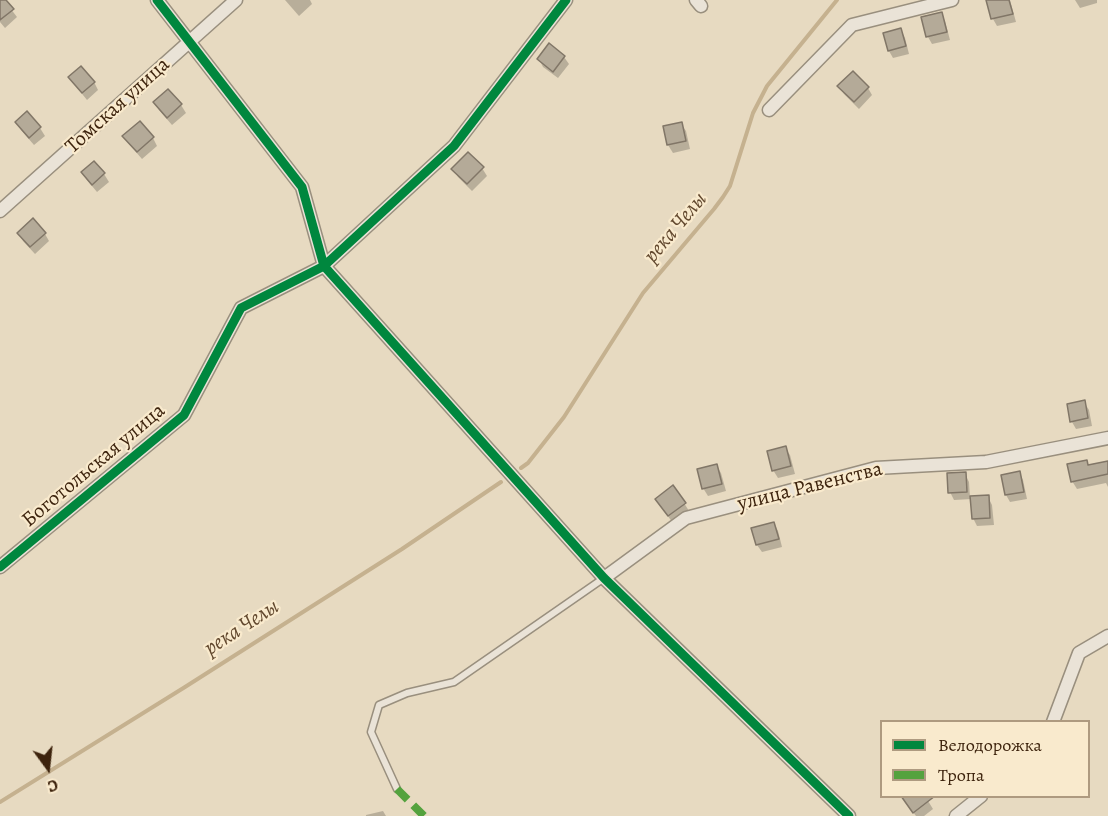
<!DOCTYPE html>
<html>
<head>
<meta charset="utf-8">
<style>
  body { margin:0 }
  #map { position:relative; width:1108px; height:816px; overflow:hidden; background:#e7dac1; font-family:Alegreya,serif }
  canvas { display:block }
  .legend { position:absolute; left:880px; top:720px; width:210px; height:78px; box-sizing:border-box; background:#f9eacd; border:2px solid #ae9a80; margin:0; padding:8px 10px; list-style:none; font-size:18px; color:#3d230d }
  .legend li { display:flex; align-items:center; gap:12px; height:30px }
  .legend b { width:30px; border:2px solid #ae9a80 }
  .north { position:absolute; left:18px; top:738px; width:60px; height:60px; -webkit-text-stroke:4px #f9eacd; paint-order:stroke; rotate:165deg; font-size:16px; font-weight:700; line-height:24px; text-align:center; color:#3d230d }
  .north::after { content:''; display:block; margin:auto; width:21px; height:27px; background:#3d230d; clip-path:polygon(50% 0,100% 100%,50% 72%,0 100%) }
</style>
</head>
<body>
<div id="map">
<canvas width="1108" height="816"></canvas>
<ul class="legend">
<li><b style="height:8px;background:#00873e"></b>Велодорожка</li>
<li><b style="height:8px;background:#54a23e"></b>Тропа</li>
</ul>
<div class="north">С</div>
</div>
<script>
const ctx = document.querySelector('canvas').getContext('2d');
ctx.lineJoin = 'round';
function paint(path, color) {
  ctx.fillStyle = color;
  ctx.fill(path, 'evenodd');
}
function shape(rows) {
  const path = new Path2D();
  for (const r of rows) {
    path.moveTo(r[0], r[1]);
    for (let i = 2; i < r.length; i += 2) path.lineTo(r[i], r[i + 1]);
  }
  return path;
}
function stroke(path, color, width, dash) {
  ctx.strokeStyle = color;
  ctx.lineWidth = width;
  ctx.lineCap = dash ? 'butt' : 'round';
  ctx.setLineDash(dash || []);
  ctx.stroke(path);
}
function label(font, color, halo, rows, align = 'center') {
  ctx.font = font + ' Alegreya,serif';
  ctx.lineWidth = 4.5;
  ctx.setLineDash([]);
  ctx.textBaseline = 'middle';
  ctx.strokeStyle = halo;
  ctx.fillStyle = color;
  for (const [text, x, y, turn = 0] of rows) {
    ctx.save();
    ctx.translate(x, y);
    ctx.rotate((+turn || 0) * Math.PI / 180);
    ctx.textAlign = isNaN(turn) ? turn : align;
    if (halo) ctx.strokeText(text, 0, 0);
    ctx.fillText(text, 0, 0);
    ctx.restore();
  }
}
const shadow = shape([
  [0,0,4,0,17,17,5,28,0,22],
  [285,0,310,0,312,4,299,16],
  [989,0,1010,0,1016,22,997,26,993,19],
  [1075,0,1097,0,1097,3,1080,8],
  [941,13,945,21,950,40,932,44,928,37,923,18],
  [901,30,905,38,909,54,893,58,889,51],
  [564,57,569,64,558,78,543,67,539,59],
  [70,78,94,82,98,90,87,100,75,85],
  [839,87,868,88,872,95,859,109,844,94],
  [168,91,181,105,186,113,172,125,159,110,155,102],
  [27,113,40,128,45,136,34,145,21,130,17,123],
  [681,124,686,131,690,149,673,153,668,145,664,127],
  [124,136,153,138,157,146,142,159,129,144],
  [94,163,104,174,109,182,97,192,87,180,83,173],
  [482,168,487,176,472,191,458,177,453,169],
  [19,233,45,234,49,241,35,254,23,241],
  [1084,402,1089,410,1092,426,1076,429,1072,422],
  [785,448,790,455,795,474,778,478,773,470],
  [1108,463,1108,487,1106,483,1077,489,1072,481,1088,467],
  [716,465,721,473,726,491,708,496,703,488],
  [1019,472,1023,480,1027,499,1010,502,1006,495],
  [965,474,969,482,970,498,988,497,992,505,994,525,977,526,973,518,972,499,954,500,950,492],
  [684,503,689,511,673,523,661,507],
  [774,523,778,531,782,547,762,552,757,545,753,529],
  [925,796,933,809,924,816,916,816,906,803],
  [383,811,386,816,366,816,366,815]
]);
const stream = shape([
  [521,468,528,463,564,417,643,293,714,209,723,197,730,186,753,113,767,86,837,0],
  [0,802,185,687,402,549,501,482]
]);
const building = shape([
  [0,0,6,0,14,9,0,20,0,0],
  [986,0,1009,0,1013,14,991,19,986,0],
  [942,12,947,32,926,37,921,17,942,12],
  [901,28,906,46,888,51,883,33,901,28],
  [549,43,565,56,553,72,537,59,549,43],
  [81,66,95,82,82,93,68,77,81,66],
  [853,71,869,87,854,102,837,86,853,71],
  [168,89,182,104,167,118,153,102,168,89],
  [27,111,41,127,29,138,15,122,27,111],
  [140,121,154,137,137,152,122,136,140,121],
  [682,122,686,141,667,145,663,126,682,122],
  [468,152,484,167,467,184,451,169,468,152],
  [94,161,105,173,92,185,81,172,94,161],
  [33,218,46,233,30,247,17,233,33,218],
  [1085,400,1088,418,1070,422,1067,404,1085,400],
  [786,446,791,466,772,471,767,451,786,446],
  [1087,460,1088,465,1108,461,1108,474,1071,482,1067,464,1087,460],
  [717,464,722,484,702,489,697,469,717,464],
  [1020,471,1024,492,1005,495,1001,475,1020,471],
  [966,472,967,492,948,493,947,473,966,472],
  [673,485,686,503,668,516,655,499,673,485],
  [989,495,990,518,972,519,970,496,989,495],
  [774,522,779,539,756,545,751,528,774,522],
  [901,796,935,796,913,813,901,796]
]);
const service = shape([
  [397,789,371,732,379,705,407,693,454,682,604,578]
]);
const minor = shape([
  [157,0,302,187,324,266,604,578,849,816],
  [696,0,701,6],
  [769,110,852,25,952,0],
  [0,211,236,0],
  [0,567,184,415,241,308,324,266,454,146,566,0],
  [604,578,686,518,876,468,986,462,1108,438],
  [1053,722,1079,653,1108,636],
  [956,816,981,796]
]);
const quiet = shape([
  [397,789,424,816]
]);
const cycleway = shape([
  [157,0,302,187,324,266,604,578,849,816],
  [0,567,184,415,241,308,324,266,454,146,566,0]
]);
const streetNames = [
  ["Томская улица",118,106,-42],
  ["Боготольская улица",94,466,-40],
  ["улица Равенства",810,487,-14]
];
const waterNames = [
  ["река Челы",676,228,-50],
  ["река Челы",242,628,-33]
];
paint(shadow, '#0003');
stroke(stream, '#c5b18f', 4);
paint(building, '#b4aa98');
stroke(building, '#817667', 1.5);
stroke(service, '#998f7e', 9);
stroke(minor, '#998f7e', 15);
stroke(service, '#eae3d7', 6);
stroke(minor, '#eae3d7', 12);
stroke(quiet, '#54a23e', 8, [15, 8]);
stroke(cycleway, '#00873e', 9);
label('21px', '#3d230d', '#f9eacd', streetNames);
label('italic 22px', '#62482e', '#f9eacd', waterNames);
</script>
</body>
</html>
